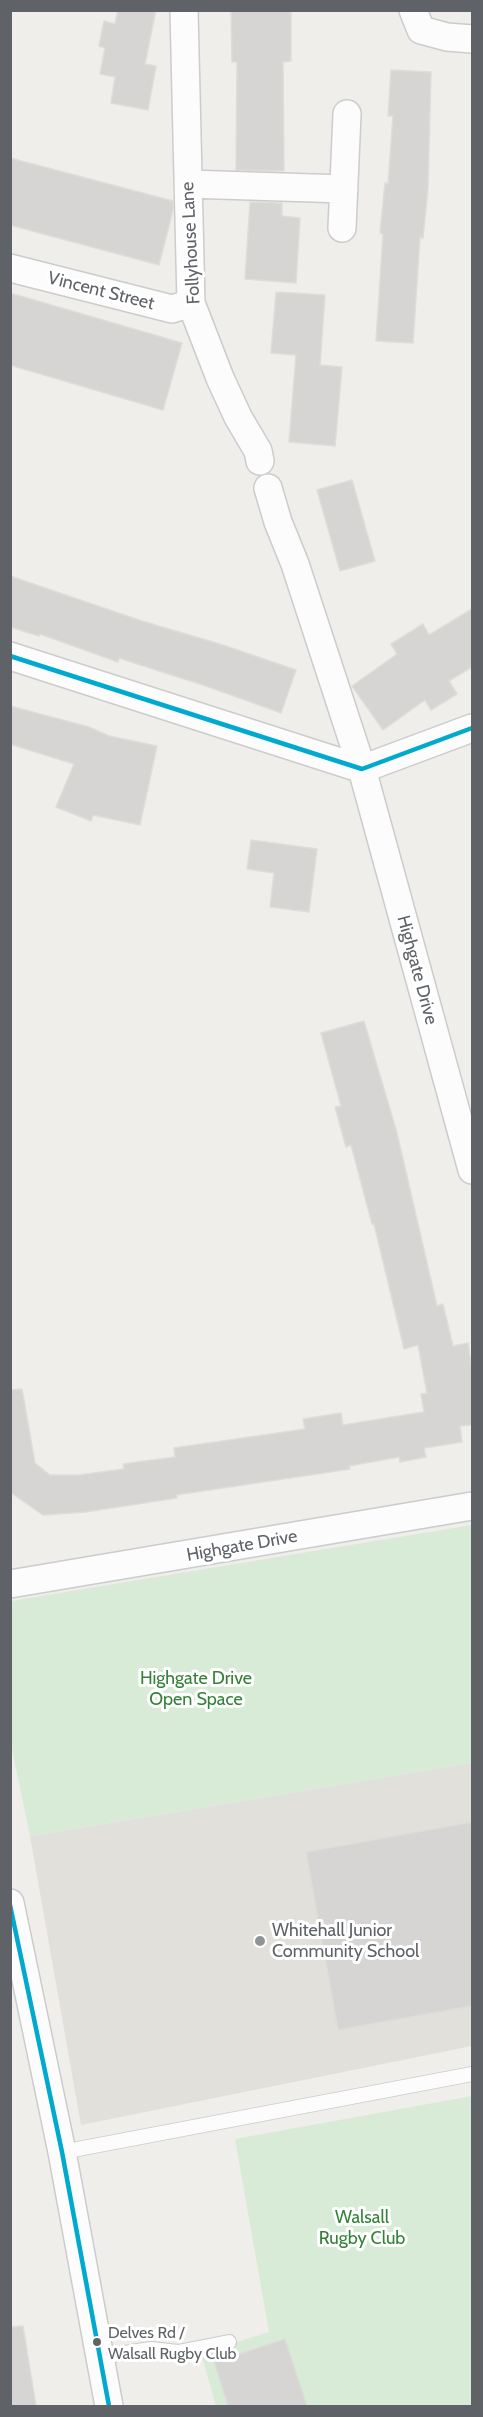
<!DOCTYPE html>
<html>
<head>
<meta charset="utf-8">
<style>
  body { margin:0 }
  #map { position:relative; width:483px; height:2417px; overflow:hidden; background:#efeeea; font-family:Cabin,sans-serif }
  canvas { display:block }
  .frame { position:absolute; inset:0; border:12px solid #5f6368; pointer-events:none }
</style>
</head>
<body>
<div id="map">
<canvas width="483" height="2417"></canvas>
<div class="frame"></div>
</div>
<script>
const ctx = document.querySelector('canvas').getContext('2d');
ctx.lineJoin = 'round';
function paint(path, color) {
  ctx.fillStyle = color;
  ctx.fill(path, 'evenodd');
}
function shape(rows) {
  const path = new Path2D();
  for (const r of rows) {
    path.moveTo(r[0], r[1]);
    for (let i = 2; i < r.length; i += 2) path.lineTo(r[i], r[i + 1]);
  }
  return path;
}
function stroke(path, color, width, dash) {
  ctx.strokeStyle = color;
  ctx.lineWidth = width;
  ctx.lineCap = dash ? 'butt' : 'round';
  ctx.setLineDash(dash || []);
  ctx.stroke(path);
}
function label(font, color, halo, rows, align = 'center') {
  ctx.font = font + ' Cabin,sans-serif';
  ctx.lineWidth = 6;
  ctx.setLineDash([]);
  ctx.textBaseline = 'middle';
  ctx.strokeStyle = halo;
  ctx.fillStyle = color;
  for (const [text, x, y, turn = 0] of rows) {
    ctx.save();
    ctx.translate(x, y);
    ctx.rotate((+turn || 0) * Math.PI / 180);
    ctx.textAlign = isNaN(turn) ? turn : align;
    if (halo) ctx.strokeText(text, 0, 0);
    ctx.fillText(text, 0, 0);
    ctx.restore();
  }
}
const education = shape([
  [472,1763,472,2046,81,2125,30,1836]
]);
const green = shape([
  [472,1525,472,1763,30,1836,11,1744,11,1601],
  [472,2096,472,2406,216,2406,201,2353,269,2332,235,2139]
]);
const building = shape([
  [118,10,156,10,145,64,156,66,148,110,111,103,115,77,100,74,105,48,99,46,104,21,115,24,118,10],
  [231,10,291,10,291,61,283,62,284,171,236,170,237,62,232,62,231,10],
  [391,70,431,72,428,188,423,238,420,237,413,343,376,341,383,234,380,233,385,183,388,184,393,116,388,116,391,70],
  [10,158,173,201,173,210,159,265,10,225,10,158],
  [250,202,282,203,282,216,300,218,296,283,245,279,250,202],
  [276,292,325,295,320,365,342,367,335,446,289,442,296,355,271,353,276,292],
  [10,293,182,343,163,410,10,365,10,293],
  [352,480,375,561,340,571,317,490,352,480],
  [10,576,142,621,223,645,296,670,281,713,209,687,119,658,118,662,40,634,39,636,10,627,10,576],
  [472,609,472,667,449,681,457,694,431,710,425,700,383,730,352,686,397,654,391,644,423,624,429,635,472,609],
  [10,706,89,727,109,736,157,746,140,825,93,815,91,821,56,807,74,764,10,744,10,706],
  [251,840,317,849,309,912,270,907,274,873,247,869,251,840],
  [364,1021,397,1133,437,1306,443,1304,453,1346,468,1343,472,1371,472,1425,460,1426,462,1442,424,1448,426,1457,400,1462,399,1457,349,1466,350,1469,176,1495,177,1498,85,1512,43,1515,10,1492,10,1390,22,1389,35,1463,50,1475,79,1475,124,1469,123,1464,175,1457,174,1448,305,1429,303,1419,341,1413,343,1425,424,1412,421,1394,427,1393,418,1345,404,1349,374,1224,372,1224,351,1145,346,1147,335,1107,341,1106,321,1033,364,1021],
  [472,1822,472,2006,338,2030,306,1852,472,1822],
  [23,2326,36,2406,10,2406,10,2327,23,2326],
  [285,2339,307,2406,228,2406,214,2362,285,2339]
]);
const service = shape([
  [62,2152,472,2074],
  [99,2357,151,2349,178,2352,229,2342]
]);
const minor = shape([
  [184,10,191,303,220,378,238,417,258,451,260,461],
  [413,10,421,30,447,37,472,39],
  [188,184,344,189],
  [342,228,347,114],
  [10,268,172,309,191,303],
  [268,488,278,522,295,564,362,769,472,1170],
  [10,656,362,769,472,728],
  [10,1584,472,1506],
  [10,1903,62,2152,109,2406]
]);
const bus1 = shape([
  [10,656,362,769,472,728],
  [10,1905,62,2152,109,2406]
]);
const markers = [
  [260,1941,6,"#919496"],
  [97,2342,5,"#5f6368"]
];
const busNames = [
  ["Delves Rd /",108,2333],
  ["Walsall Rugby Club",108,2354]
];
const streetNames = [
  ["Follyhouse Lane",191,243,-93],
  ["Vincent Street",101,291,14],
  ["Highgate Drive",417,970,75],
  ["Highgate Drive",242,1546,-10]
];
const parkNames = [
  ["Highgate Drive",196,1679],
  ["Open Space",196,1700],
  ["Walsall",362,2218],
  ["Rugby Club",362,2239]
];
const poiNames = [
  ["Whitehall Junior",272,1931],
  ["Community School",272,1952]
];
paint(education, '#e2e0da');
paint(green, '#d8ebd6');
paint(building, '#d6d5d3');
stroke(building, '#deddd9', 1.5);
stroke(service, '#cbcccc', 16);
stroke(minor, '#cbcccc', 30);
stroke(service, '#fdfcfc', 14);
stroke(minor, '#fdfcfc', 27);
stroke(bus1, '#00a9ce', 4.5);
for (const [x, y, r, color] of markers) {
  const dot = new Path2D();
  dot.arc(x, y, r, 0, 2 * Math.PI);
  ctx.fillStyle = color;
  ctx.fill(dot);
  stroke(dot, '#fff', 2);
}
label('16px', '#5f6368', '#fff', busNames, 'left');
label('18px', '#5f6368', '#fff', streetNames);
label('18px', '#348238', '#fff', parkNames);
label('18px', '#5f6368', '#fff', poiNames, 'left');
</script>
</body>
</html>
